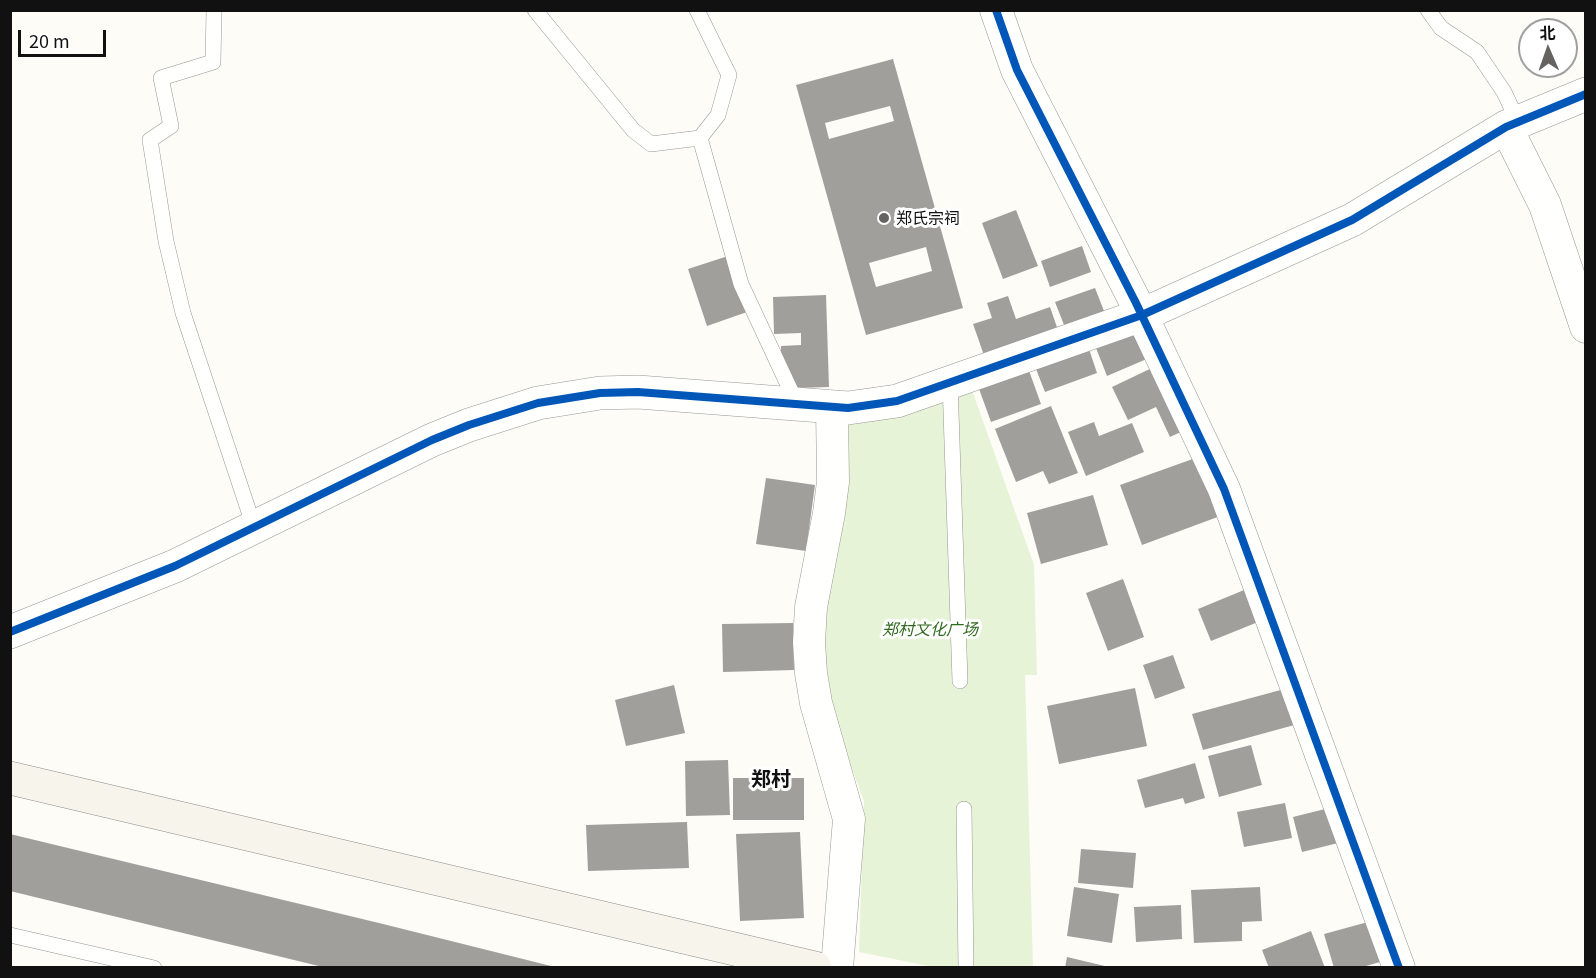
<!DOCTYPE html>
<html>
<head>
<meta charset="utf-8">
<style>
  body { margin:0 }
  #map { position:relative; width:1596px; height:978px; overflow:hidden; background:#fdfcf7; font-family:Georgia,"Noto Sans SC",serif }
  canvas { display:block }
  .frame { position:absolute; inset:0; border:12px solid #111; pointer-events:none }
  .north { position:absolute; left:1518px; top:18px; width:60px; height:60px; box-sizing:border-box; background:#fff; border:2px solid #a0a0a0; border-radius:50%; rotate:358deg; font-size:16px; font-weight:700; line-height:24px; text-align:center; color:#111 }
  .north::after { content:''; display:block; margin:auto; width:21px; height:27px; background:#646362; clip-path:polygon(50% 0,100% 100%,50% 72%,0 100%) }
  .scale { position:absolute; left:18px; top:30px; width:88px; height:27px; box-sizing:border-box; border:3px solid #111; border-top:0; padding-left:8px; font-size:18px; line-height:21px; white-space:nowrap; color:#111; -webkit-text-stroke:4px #fff; paint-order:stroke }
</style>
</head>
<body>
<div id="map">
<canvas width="1596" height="978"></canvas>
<div class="frame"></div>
<div class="north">北</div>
<div class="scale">20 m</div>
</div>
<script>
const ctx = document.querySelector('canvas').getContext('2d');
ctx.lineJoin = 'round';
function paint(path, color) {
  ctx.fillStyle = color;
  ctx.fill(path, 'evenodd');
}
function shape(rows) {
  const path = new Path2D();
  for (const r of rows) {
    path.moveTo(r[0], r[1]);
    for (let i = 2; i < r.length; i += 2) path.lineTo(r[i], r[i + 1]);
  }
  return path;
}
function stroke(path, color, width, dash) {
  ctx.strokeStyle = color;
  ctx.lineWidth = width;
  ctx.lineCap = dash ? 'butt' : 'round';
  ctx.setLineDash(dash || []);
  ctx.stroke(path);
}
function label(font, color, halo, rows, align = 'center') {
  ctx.font = font + ' Georgia,"Noto Sans SC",serif';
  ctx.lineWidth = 6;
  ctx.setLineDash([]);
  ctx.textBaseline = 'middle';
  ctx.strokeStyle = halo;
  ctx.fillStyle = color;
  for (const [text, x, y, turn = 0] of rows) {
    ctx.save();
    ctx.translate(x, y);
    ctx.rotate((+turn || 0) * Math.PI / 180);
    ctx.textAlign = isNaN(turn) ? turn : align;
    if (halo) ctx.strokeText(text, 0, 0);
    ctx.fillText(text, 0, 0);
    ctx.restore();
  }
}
const green = shape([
  [972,390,1034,565,1037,675,1025,675,1033,967,933,967,859,952,864,801,826,699,819,654,842,514,848,423]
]);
const building = shape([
  [893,59,963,308,866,335,796,85],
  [890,106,894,121,829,139,825,123],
  [926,247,932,271,876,287,869,263],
  [1016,210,1038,266,1003,279,982,223],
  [1082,246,1091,272,1050,287,1041,261],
  [728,256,747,312,707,326,688,269],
  [1095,288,1106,316,1066,330,1055,302],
  [826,295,829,387,797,388,781,358,781,346,801,345,801,333,774,334,773,297],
  [1008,296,1016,319,1050,307,1060,336,986,361,973,324,992,318,987,303],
  [1136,326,1149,358,1107,376,1094,343],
  [1089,349,1097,373,1045,392,1036,369],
  [1156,366,1187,429,1170,437,1156,407,1128,420,1112,387],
  [1028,368,1041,404,991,422,978,386],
  [1051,406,1078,473,1049,484,1043,471,1016,482,995,429],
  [1094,422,1099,436,1132,423,1144,452,1086,476,1068,432],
  [1201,456,1223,515,1142,545,1120,485],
  [766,478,815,485,806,551,756,544],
  [1093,495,1108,545,1041,564,1027,513],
  [1123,579,1144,637,1108,651,1086,593],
  [1249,588,1263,620,1211,641,1198,609],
  [793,623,794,670,723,672,722,624],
  [1173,655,1185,688,1155,699,1143,665],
  [674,685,685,733,626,746,615,700],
  [1135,688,1147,746,1059,764,1047,706],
  [1288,688,1298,724,1203,750,1192,714],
  [1251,745,1262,785,1219,797,1208,756],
  [728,760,730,815,686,816,685,761],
  [1195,763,1205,798,1185,804,1183,798,1145,808,1137,780],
  [733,778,804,778,804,820,733,820],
  [1285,803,1292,838,1244,847,1237,812],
  [1333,807,1342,842,1302,852,1293,817],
  [687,822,689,868,588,871,586,825],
  [800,832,804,918,740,921,736,834],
  [10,834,383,924,559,968,327,968,10,891],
  [1081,849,1136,853,1133,888,1078,883],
  [1074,887,1119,894,1112,943,1067,936],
  [1260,887,1262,921,1242,922,1242,941,1194,943,1191,890],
  [1181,905,1182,939,1136,942,1134,907],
  [1368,922,1380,962,1359,968,1334,968,1324,934],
  [1311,931,1325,968,1269,968,1262,950],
  [1067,957,1109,967,1109,968,1065,968]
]);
const service = shape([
  [214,10,213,62,161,78,171,126,150,140,166,241,183,313,254,527],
  [535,10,633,130,651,144,700,138],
  [697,10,729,75,718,115,700,138,741,284,797,404],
  [1428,10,1441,28,1477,52,1504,92,1518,122],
  [950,382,960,681],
  [964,809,966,968],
  [10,935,154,968]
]);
const minor = shape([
  [996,10,1017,70,1136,303,1224,489,1399,968],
  [1506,127,1545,205,1586,327],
  [832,407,833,482,829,513,811,607,809,642,811,673,816,703,849,819,837,968]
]);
const tertiary = shape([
  [10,632,175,566,432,440,469,425,538,403,600,393,638,392,848,408,897,401,1142,315,1352,220,1506,127,1586,94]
]);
const secondary = shape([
  [10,778,815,968]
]);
const cycleway = shape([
  [996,10,1017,70,1136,303,1224,489,1399,968],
  [10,632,175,566,432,440,469,425,538,403,600,393,638,392,848,408,897,401,1142,315,1352,220,1506,127,1586,94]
]);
const markers = [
  [884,218,6,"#646362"]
];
const poiNames = [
  ["郑氏宗祠",896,218]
];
const parkNames = [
  ["郑村文化广场",930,629]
];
const quarterNames = [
  ["郑村",771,778]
];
paint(green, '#e7f3d7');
paint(building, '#a19f9c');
stroke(service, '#979795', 16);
stroke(minor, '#979795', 33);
stroke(tertiary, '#979795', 34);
stroke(secondary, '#8e8d8b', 34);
stroke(service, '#fffffe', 15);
stroke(minor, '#fffffe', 32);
stroke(tertiary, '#fffffe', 33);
stroke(secondary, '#f6f4eb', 33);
stroke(cycleway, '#0057b8', 8);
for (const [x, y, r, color] of markers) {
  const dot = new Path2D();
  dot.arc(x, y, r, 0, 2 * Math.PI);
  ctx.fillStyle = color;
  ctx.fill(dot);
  stroke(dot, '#fff', 2);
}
label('16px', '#111', '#fff', poiNames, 'left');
label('italic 16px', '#2f6b1f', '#fff', parkNames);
label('bold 20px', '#111', '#fff', quarterNames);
</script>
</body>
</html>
